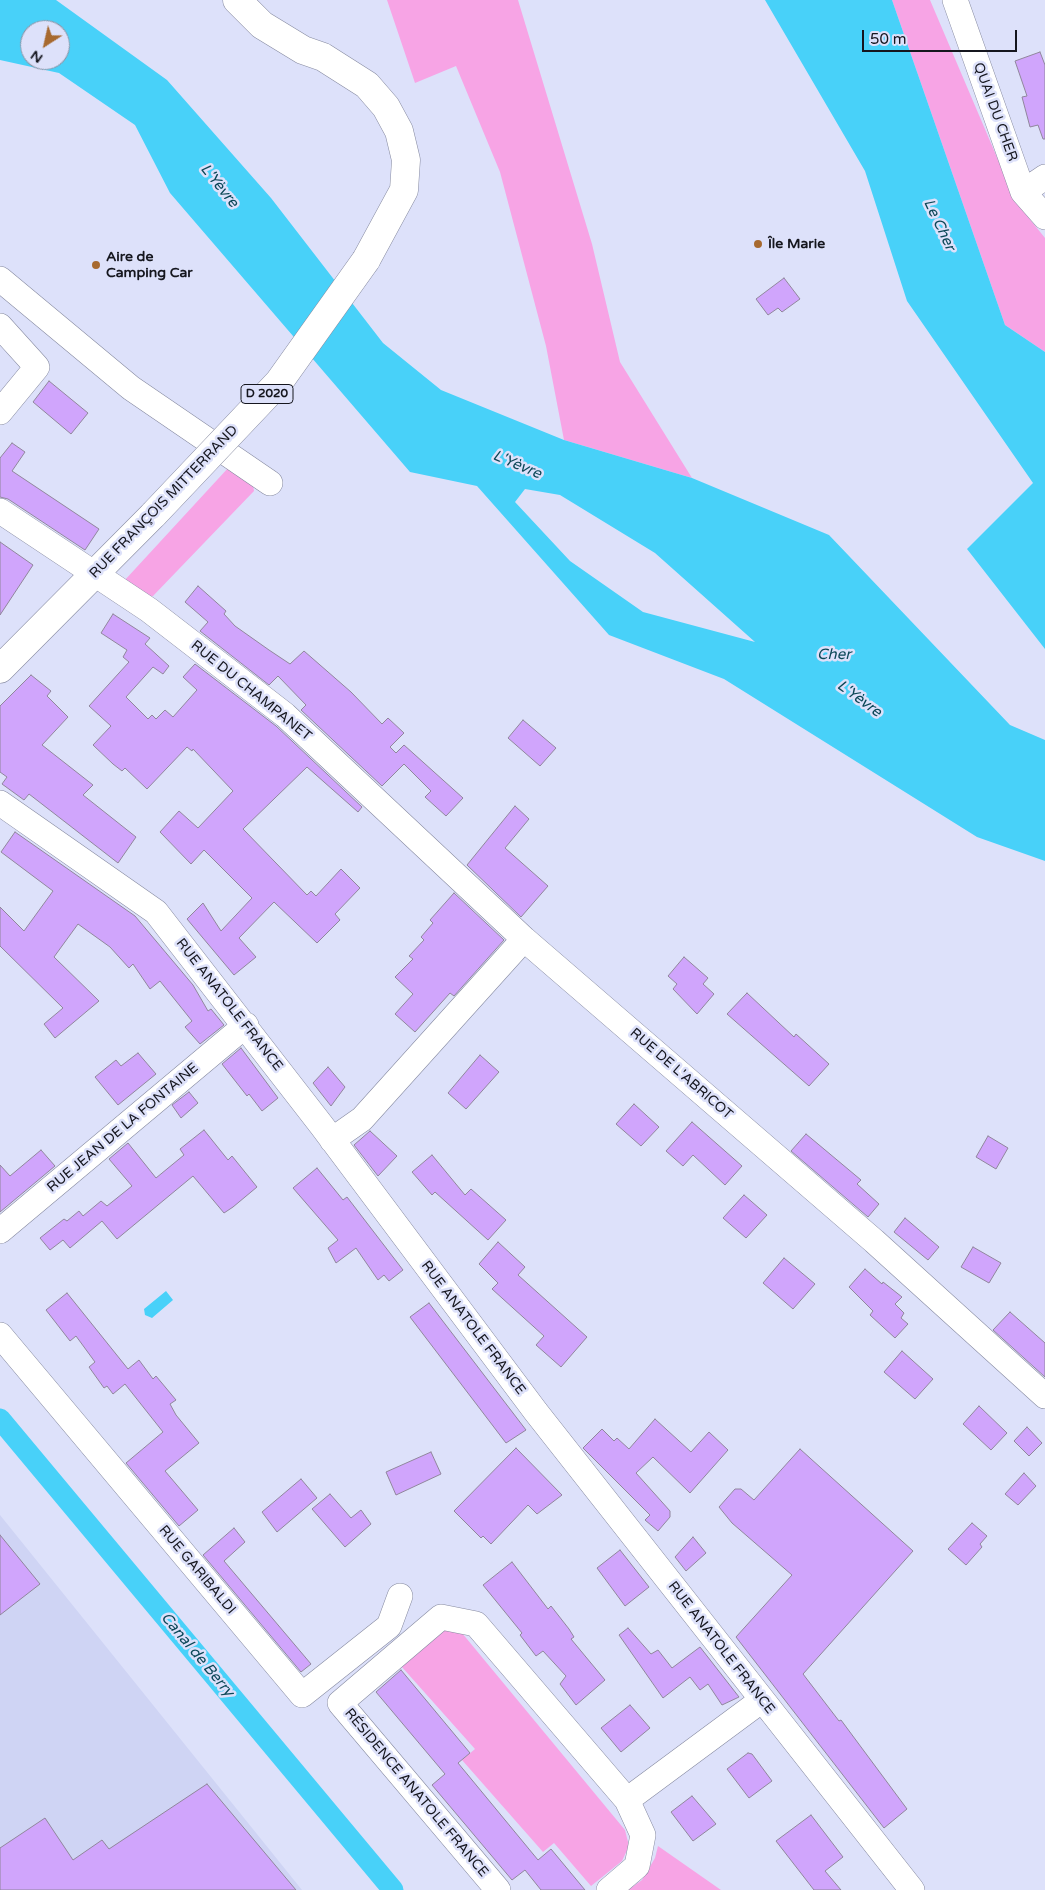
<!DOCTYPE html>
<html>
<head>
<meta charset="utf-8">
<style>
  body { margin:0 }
  #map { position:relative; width:1045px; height:1890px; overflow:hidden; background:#dde1fa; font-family:"Varela Round",sans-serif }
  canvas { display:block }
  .north { position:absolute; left:20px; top:20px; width:50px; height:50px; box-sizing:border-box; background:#dde1fa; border:1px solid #8d90a2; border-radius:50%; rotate:215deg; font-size:14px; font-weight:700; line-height:20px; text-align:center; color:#15161e }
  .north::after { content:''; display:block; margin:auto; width:18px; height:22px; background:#a7692f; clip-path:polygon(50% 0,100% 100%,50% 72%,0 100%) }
  .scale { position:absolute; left:862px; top:30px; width:155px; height:22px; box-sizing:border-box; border:2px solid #15161e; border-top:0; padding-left:6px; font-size:15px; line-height:18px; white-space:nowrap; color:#15161e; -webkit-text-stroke:4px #dde1fa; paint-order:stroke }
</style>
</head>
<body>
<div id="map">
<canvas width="1045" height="1890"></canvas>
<div class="north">N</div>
<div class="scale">50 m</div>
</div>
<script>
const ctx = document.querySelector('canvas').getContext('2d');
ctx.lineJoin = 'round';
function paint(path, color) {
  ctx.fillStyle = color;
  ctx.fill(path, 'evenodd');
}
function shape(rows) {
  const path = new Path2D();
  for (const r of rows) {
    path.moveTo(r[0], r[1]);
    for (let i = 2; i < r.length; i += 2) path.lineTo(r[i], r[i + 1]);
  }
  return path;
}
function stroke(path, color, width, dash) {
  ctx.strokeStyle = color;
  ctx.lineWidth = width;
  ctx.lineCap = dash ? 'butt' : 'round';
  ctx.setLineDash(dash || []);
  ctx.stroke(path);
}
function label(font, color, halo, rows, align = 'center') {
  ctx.font = font + ' "Varela Round",sans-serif';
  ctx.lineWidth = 5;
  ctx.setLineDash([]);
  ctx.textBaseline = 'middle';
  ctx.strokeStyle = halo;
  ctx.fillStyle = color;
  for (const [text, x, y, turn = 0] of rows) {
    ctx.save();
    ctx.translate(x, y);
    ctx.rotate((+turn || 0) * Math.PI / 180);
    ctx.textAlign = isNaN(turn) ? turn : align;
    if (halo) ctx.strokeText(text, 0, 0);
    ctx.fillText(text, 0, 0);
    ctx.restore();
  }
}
const built = shape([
  [0,1515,302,1890,0,1890]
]);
const green = shape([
  [387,0,518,0,592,244,620,362,692,478,564,440,546,346,500,172,456,66,415,83],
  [892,0,930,0,1016,202,1045,238,1045,352,1005,325],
  [229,467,253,485,254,491,153,596,145,598,124,581],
  [442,1630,462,1633,625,1830,629,1846,622,1861,591,1886,554,1843,543,1852,462,1760,475,1749,401,1666],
  [658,1846,721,1890,628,1890,642,1880,655,1858]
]);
const water = shape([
  [0,0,56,0,167,80,271,198,383,343,441,390,564,440,692,478,829,535,1010,725,1045,740,1045,861,977,837,724,679,609,635,477,486,410,472,170,193,135,125,59,73,0,60],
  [30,30,60,30,60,60,30,60],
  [525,489,560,495,655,553,755,642,643,612,570,561,515,502],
  [765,0,892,0,1005,325,1045,352,1045,649,967,549,1033,483,907,301,865,171],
  [166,1291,173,1300,152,1318,145,1315,144,1309]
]);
const canal = shape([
  [0,1419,393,1890]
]);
const building = shape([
  [1040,52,1045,65,1045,139,1043,139,1038,125,1030,127,1022,97,1027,96,1015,61,1040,52],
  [784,278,800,299,782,312,778,308,768,315,756,299,784,278],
  [49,381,88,413,71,434,33,402,49,381],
  [12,443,25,452,12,471,99,529,85,550,8,499,0,497,0,458,12,443],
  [0,542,33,565,0,615,0,542],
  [198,586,226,611,224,614,235,626,269,650,290,664,304,651,351,692,382,724,388,718,404,733,390,747,396,753,404,745,463,798,446,816,425,797,431,791,404,764,382,786,301,710,306,705,278,676,269,685,200,631,208,622,185,602,198,586],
  [113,614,150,638,145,644,169,666,163,674,153,667,126,697,148,719,152,715,156,719,165,710,173,717,197,690,183,677,195,664,276,726,362,807,358,812,307,767,243,829,307,895,311,891,316,896,341,869,360,888,335,914,340,920,317,943,274,902,239,938,256,957,234,975,187,919,203,903,221,931,252,898,204,850,191,864,160,832,179,811,198,828,233,791,193,749,192,751,187,747,147,789,125,768,122,771,113,764,93,745,111,726,89,706,129,662,123,657,127,650,101,633,113,614],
  [31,675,51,691,47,696,68,717,42,745,93,785,83,795,136,837,118,863,29,794,24,800,2,784,7,777,0,772,0,706,31,675],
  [523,720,556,748,540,766,508,738,523,720],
  [515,806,529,819,505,848,548,886,521,917,467,865,515,806],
  [15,832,135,916,193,985,208,1011,211,1009,224,1025,200,1044,185,1027,192,1021,160,981,150,989,133,964,129,968,110,947,78,924,54,957,99,1001,55,1038,44,1024,63,1008,0,946,0,907,24,931,53,891,1,852,15,832],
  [454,893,504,940,454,996,450,993,415,1032,395,1014,413,994,395,977,413,959,409,956,424,940,421,937,433,923,430,920,454,893],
  [684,957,708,978,703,984,714,994,697,1014,673,989,677,984,668,976,684,957],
  [747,993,794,1037,796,1034,829,1064,809,1086,727,1014,747,993],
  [241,1048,278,1098,262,1111,249,1094,247,1096,222,1064,241,1048],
  [138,1053,156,1074,118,1105,95,1077,116,1060,121,1066,138,1053],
  [480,1055,499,1072,466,1109,448,1093,480,1055],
  [328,1067,345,1087,331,1106,313,1083,328,1067],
  [189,1092,198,1103,181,1118,172,1105,189,1092],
  [634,1104,659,1127,641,1146,616,1124,634,1104],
  [692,1122,742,1166,725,1185,693,1155,683,1166,666,1151,692,1122],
  [204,1130,228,1160,232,1156,257,1187,233,1207,224,1213,193,1176,117,1239,102,1221,70,1248,63,1240,50,1250,40,1238,64,1219,67,1221,79,1211,83,1216,101,1201,107,1206,132,1186,109,1159,128,1143,156,1178,184,1155,180,1149,204,1130],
  [370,1131,397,1156,378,1176,354,1145,370,1131],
  [806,1134,861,1180,857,1184,879,1204,868,1217,791,1151,806,1134],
  [988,1136,1008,1148,996,1169,976,1157,988,1136],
  [41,1150,55,1166,0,1212,0,1165,10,1176,41,1150],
  [432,1155,465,1195,471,1189,506,1220,488,1240,435,1192,432,1195,412,1172,432,1155],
  [317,1168,343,1200,347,1197,403,1270,389,1281,384,1275,378,1280,356,1248,336,1263,328,1248,338,1240,293,1188,317,1168],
  [744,1195,767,1215,746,1238,723,1218,744,1195],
  [905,1218,939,1247,928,1260,894,1232,905,1218],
  [498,1242,525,1267,518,1275,587,1337,561,1367,536,1345,544,1336,492,1289,498,1283,479,1264,498,1242],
  [973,1247,1001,1263,989,1283,961,1267,973,1247],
  [784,1258,815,1284,793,1309,763,1283,784,1258],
  [865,1269,882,1284,883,1282,902,1297,895,1304,904,1313,901,1318,908,1324,895,1338,870,1315,873,1311,849,1287,865,1269],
  [67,1293,128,1369,139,1360,153,1379,156,1376,176,1400,170,1404,176,1415,199,1443,165,1471,198,1510,179,1526,126,1463,163,1432,125,1384,113,1394,107,1386,104,1388,89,1367,95,1362,76,1336,70,1341,46,1310,67,1293],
  [429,1303,526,1430,506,1443,410,1317,429,1303],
  [1010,1312,1045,1343,1045,1377,993,1330,1010,1312],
  [902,1351,933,1379,915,1399,884,1372,902,1351],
  [979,1406,1007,1433,991,1450,963,1424,979,1406],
  [655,1419,691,1452,709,1432,728,1450,690,1493,653,1457,636,1473,670,1511,670,1517,658,1531,645,1520,650,1515,583,1448,602,1429,614,1441,617,1438,629,1449,655,1419],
  [1027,1427,1042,1443,1029,1456,1014,1441,1027,1427],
  [516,1448,562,1495,537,1514,528,1505,491,1544,483,1536,481,1538,454,1511,516,1448],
  [800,1449,913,1551,803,1674,839,1721,841,1720,907,1809,884,1828,736,1637,792,1575,732,1523,719,1507,735,1489,741,1489,754,1500,800,1449],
  [431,1452,441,1474,396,1495,386,1472,431,1452],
  [1024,1473,1036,1486,1018,1505,1005,1494,1024,1473],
  [301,1479,317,1498,277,1532,262,1512,301,1479],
  [330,1494,351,1518,361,1510,371,1524,345,1547,312,1509,330,1494],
  [972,1523,987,1536,980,1544,982,1547,966,1565,948,1549,972,1523],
  [234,1528,245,1542,224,1561,311,1664,301,1672,203,1555,234,1528],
  [0,1535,40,1584,0,1615,0,1535],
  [693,1537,706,1553,686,1571,675,1557,693,1537],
  [620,1550,649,1587,625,1606,597,1568,620,1550],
  [512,1562,548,1609,551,1606,569,1629,574,1637,571,1639,605,1680,576,1705,560,1684,566,1676,543,1651,536,1656,520,1635,522,1633,483,1585,512,1562],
  [628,1628,651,1654,658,1650,672,1668,700,1647,739,1697,722,1705,708,1684,700,1690,690,1677,663,1698,619,1635,628,1628],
  [401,1670,470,1753,458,1763,538,1860,551,1849,585,1890,541,1890,525,1870,512,1880,432,1785,445,1774,376,1692,401,1670],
  [630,1705,650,1728,621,1752,601,1728,630,1705],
  [748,1753,752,1754,772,1781,749,1798,727,1769,748,1753],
  [207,1784,296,1890,0,1890,0,1848,45,1818,73,1860,102,1840,109,1849,207,1784],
  [692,1796,716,1824,693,1841,671,1812,692,1796],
  [811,1815,843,1857,825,1871,841,1890,814,1890,776,1841,811,1815]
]);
const minor = shape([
  [955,0,1023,192,1045,217],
  [1023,192,1045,177],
  [0,279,131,388,270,483],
  [0,326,37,367,0,412],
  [0,511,149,610,285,715,524,939],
  [0,803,156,912,322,1126,536,1412,912,1890],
  [332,1140,362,1119,524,939,874,1241,1045,1396],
  [0,1231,246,1025],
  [0,1335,302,1695,389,1626,400,1596],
  [627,1800,762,1700],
  [498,1890,340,1703,441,1617,476,1624,627,1800,643,1835,637,1866,609,1890]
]);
const primary = shape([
  [237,0,262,25,303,50,323,57,367,85,386,107,399,131,406,160,404,190,366,260],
  [0,669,154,514]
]);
const primaryBridge = shape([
  [154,514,279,382,366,260]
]);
const markers = [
  [758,244,5,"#a7692f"],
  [96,265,5,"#a7692f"]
];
const shields = [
  [267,394,52]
];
const shieldNames = [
  ["D 2020",267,394]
];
const streetNames = [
  ["QUAI DU CHER",995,112,70],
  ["RUE FRANÇOIS MITTERRAND",164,502,-46],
  ["RUE DU CHAMPANET",251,691,39],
  ["RUE ANATOLE FRANCE",229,1005,52],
  ["RUE DE L'ABRICOT",681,1074,41],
  ["RUE JEAN DE LA FONTAINE",123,1128,-40],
  ["RUE ANATOLE FRANCE",473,1328,53],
  ["RUE GARIBALDI",197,1570,50],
  ["RUE ANATOLE FRANCE",721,1648,52],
  ["RÉSIDENCE ANATOLE FRANCE",416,1793,50]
];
const poiNames = [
  ["Île Marie",768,244],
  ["Aire de",106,257],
  ["Camping Car",106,273]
];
const waterNames = [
  ["L'Yèvre",219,186,51],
  ["Le Cher",939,225,65],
  ["L'Yèvre",517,465,23],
  ["Cher",834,655],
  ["L'Yèvre",859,699,36],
  ["Canal de Berry",197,1655,50]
];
paint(built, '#cfd4f4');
paint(green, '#f7a4e5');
paint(water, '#48d1f9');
stroke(canal, '#48d1f9', 21);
paint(building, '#d0a5fc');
stroke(building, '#90869c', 1);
stroke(minor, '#868aa0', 26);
stroke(primary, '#868aa0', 29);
stroke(minor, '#fff', 25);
stroke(primary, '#fff', 28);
stroke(primaryBridge, '#868aa0', 29, []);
stroke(primaryBridge, '#fff', 28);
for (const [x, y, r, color] of markers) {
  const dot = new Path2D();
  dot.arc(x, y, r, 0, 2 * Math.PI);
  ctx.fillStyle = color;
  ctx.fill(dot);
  stroke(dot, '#dde1fa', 2);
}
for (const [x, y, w] of shields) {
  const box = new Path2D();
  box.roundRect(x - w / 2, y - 9.5, w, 19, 4);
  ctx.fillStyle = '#dde1fa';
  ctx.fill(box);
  stroke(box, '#15161e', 1);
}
label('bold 12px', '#15161e', null, shieldNames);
label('14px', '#15161e', '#dde1fa', streetNames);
label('bold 14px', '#15161e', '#dde1fa', poiNames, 'left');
label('italic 15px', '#0b4757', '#dde1fa', waterNames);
</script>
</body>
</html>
